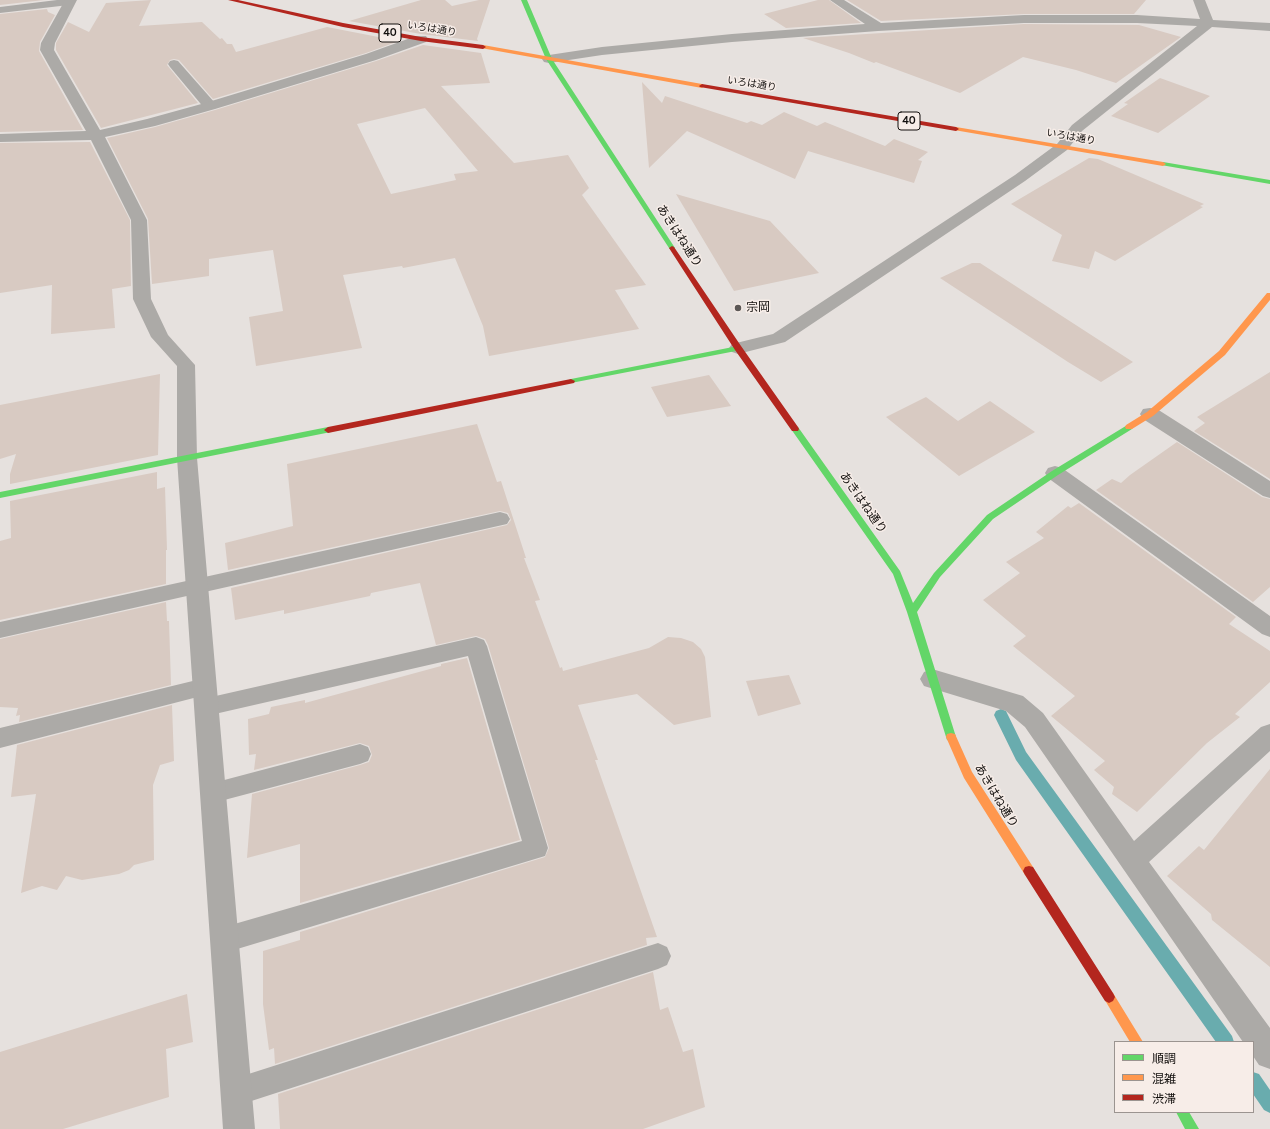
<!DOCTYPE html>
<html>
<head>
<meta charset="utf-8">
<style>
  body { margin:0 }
  #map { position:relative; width:1270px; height:1129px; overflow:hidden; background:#e6e1de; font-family:Karla,"Noto Sans JP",sans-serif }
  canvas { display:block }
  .legend { position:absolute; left:1114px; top:1041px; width:140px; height:72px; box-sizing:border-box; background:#f7ede8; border:1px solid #9b9490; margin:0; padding:5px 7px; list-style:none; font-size:12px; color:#120f0d }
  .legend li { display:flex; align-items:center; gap:8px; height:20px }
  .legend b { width:20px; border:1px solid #9b9490 }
</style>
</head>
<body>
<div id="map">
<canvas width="1270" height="1129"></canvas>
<ul class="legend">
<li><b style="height:5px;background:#63d668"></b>順調</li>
<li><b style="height:5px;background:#ff974d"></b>混雑</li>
<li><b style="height:5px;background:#b3261e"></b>渋滞</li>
</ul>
</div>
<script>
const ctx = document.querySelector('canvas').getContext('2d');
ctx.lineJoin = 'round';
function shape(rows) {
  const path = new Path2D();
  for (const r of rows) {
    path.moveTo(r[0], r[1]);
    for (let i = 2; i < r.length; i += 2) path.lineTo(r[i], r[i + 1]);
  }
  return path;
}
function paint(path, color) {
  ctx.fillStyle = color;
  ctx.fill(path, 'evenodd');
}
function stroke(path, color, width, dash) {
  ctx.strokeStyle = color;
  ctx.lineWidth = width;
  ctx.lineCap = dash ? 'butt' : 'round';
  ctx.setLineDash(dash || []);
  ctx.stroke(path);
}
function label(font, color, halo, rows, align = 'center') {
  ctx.font = font + ' Karla,"Noto Sans JP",sans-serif';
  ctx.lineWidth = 3;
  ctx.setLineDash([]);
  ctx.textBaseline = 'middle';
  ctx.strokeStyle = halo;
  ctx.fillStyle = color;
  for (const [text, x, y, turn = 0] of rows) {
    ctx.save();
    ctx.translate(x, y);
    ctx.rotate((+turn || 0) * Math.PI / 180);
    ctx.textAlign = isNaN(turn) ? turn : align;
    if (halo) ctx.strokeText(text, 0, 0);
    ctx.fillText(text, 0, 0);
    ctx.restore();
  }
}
const stream = shape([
  [1001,709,1006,711,1026,752,1232,1036,1234,1042,1216,1042,1016,760,994,715,996,711,1001,709],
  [1253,1072,1259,1074,1270,1090,1270,1113,1264,1110,1253,1094,1253,1072]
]);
const building = shape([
  [0,0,44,0,0,5],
  [151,0,139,26,202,22,220,39,222,38,227,44,232,44,236,52,327,27,399,41,366,53,213,99,179,60,174,59,170,60,167,65,198,103,101,128,56,50,56,43,68,22,89,32,106,3],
  [421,0,445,0,452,6,479,0,490,0,477,39,478,41,421,34,349,21],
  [818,0,829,0,861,23,786,28,764,14],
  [847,0,1146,0,1134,14,1024,14,881,21],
  [47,9,48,12,55,15,40,42,39,51,83,130,0,132,0,14],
  [1024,24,1139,25,1181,37,1116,83,1076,70,1023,57,960,93,876,62,874,63,849,53,803,38],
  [423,45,481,53,490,83,441,86,514,163,568,155,589,188,582,195,646,285,615,290,639,329,489,356,483,326,455,258,403,268,402,266,343,275,362,348,256,366,249,317,283,311,273,250,209,259,209,276,152,284,148,219,107,138,155,127,215,110,376,61],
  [425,108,478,171,454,174,456,180,391,194,357,124],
  [1160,78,1210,96,1158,133,1111,116,1128,104,1124,103],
  [642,82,662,103,665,96,747,123,751,121,762,125,784,112,817,126,825,122,885,146,894,139,928,152,918,160,922,161,914,183,808,151,795,179,687,131,649,168],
  [90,142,130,220,131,286,112,289,115,328,51,334,52,285,0,293,0,143],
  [1089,158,1098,159,1204,204,1200,206,1203,207,1115,261,1095,251,1089,269,1052,261,1062,235,1011,204],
  [676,194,770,221,819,273,734,291],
  [972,263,980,263,1133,362,1101,382,1068,362,940,278],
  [1270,372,1270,479,1194,431,1205,423,1197,417],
  [160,374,158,455,10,484,10,474,16,454,0,459,0,405],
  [709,375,731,406,667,417,651,387],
  [926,397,958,421,990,401,1035,432,959,476,886,417],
  [477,424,497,482,501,481,526,558,524,558,540,600,535,601,560,668,562,667,563,671,649,648,668,637,681,638,693,642,701,649,705,657,711,717,674,725,637,694,578,705,598,760,595,760,657,937,646,938,647,945,275,1064,274,1048,269,1050,263,1004,263,951,300,940,300,932,545,857,549,848,488,645,485,639,476,636,436,645,420,583,371,593,370,596,284,614,284,610,235,620,231,588,507,525,511,520,508,513,500,511,228,570,225,543,293,526,287,464],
  [1177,442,1262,497,1270,499,1270,587,1253,602,1096,490,1112,479,1121,483,1130,475],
  [157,472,157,489,165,487,167,550,166,550,166,584,0,620,0,541,11,538,10,501],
  [1079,503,1236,617,1229,624,1270,651,1270,682,1235,714,1240,717,1207,743,1137,812,1112,794,1114,787,1094,770,1105,761,1051,716,1075,696,1013,646,1026,636,983,600,1020,573,1006,562,1044,538,1036,532,1068,506,1071,508],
  [166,602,167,621,169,621,171,685,19,722,20,715,16,716,18,708,0,707,0,639],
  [467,658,520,840,300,903,300,844,247,858,252,794,360,765,369,762,372,755,369,746,360,743,254,770,256,754,249,755,248,719,269,714,271,707,305,700,305,703,441,666,441,664],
  [789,675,801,704,758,716,746,681],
  [172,705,174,761,160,765,153,785,154,860,134,865,129,870,119,874,82,880,66,876,57,890,42,886,21,893,36,794,11,797,17,745],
  [1270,769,1270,967,1212,920,1211,914,1167,876,1199,846,1204,850],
  [653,972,660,1010,668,1007,683,1052,693,1049,705,1107,643,1129,280,1129,278,1094],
  [187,994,193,1042,166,1049,169,1097,63,1129,0,1129,0,1052]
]);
const lane = shape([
  [57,0,73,0,75,2,73,4,69,5,0,13,0,7,57,0],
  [174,60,178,61,215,103,216,106,215,109,205,109,170,67,168,64,170,61,174,60],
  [500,512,507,514,510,519,507,524,0,638,0,622,500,512],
  [476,637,484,640,487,646,548,848,545,856,224,953,215,949,211,940,215,931,224,927,522,841,468,656,206,716,198,714,195,707,198,700,476,637],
  [205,678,213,681,216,687,213,693,0,748,0,728,205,678],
  [360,744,368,747,371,754,368,761,360,764,213,803,205,800,201,793,205,786,213,783,360,744],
  [658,943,667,947,671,956,667,965,658,969,236,1106,226,1102,222,1092,226,1082,236,1078,658,943]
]);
const street = shape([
  [65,0,77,0,55,43,54,50,100,130,147,119,205,103,366,54,416,36,426,36,428,39,426,42,376,60,215,109,155,126,105,137,147,220,151,299,168,335,195,365,197,458,255,1129,223,1129,177,458,177,366,151,337,133,299,131,220,91,140,0,142,0,134,86,131,40,50,41,43,65,0],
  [830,0,844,0,881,23,1024,15,1137,15,1200,19,1193,0,1205,0,1213,20,1270,23,1270,31,1212,27,1082,131,1067,150,1025,181,785,342,738,354,732,352,729,348,732,344,773,334,1015,175,1057,144,1072,125,1197,26,1137,23,1024,23,878,31,732,42,602,55,549,63,544,62,542,59,544,56,549,55,602,47,732,34,865,24,830,0],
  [1150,408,1157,409,1270,481,1270,498,1263,496,1143,419,1140,414,1143,409,1150,408],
  [1055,466,1062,468,1270,616,1270,637,1262,634,1048,478,1045,473,1048,468,1055,466],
  [932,669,1023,696,1043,713,1134,841,1261,727,1270,724,1270,751,1149,862,1270,1028,1270,1069,1259,1065,1253,1056,1253,1042,1243,1042,1025,727,1006,711,924,686,920,679,924,672,932,669]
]);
const fast = shape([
  [521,0,527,0,552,59,675,248,674,249,670,249,669,248,546,59,521,0],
  [1163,162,1270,180,1270,184,1161,165,1160,164,1163,162],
  [738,346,742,348,741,350,571,383,567,381,571,379,738,346],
  [1129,424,1132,425,1133,427,1132,429,1058,475,993,519,940,577,917,612,956,737,955,740,951,741,947,740,907,612,893,574,791,429,795,426,798,427,900,571,913,603,934,573,987,515,1052,471,1129,424],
  [328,427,331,428,332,430,331,432,0,498,0,492,328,427],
  [1176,1112,1189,1112,1199,1129,1185,1129,1176,1112]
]);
const slow = shape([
  [483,45,702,84,705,86,702,88,481,48,481,46,483,45],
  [956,127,1163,162,1166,164,1163,166,954,130,953,129,956,127],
  [1267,293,1270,293,1270,300,1225,355,1153,416,1132,429,1126,429,1125,427,1126,425,1147,412,1219,351,1267,293],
  [951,733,955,734,972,772,1033,867,1035,871,1033,875,1029,876,1025,875,964,778,946,737,947,734,951,733],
  [1109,991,1113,993,1143,1042,1130,1042,1103,997,1105,993,1109,991]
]);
const jam = shape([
  [228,0,238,0,343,23,421,37,483,45,486,47,483,49,421,41,343,27,228,0],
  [702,84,956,127,959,129,956,131,700,87,699,86,702,84],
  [672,246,674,247,741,346,798,427,799,429,798,431,792,431,735,350,669,248,672,246],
  [571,379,575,381,574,383,328,433,324,430,328,427,571,379],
  [1029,866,1033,867,1113,993,1115,997,1113,1001,1109,1003,1105,1001,1025,875,1023,871,1025,867,1029,866]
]);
const markers = [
  [738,308,4,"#5c5856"]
];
const farStreetnames = [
  ["いろは通り",432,29,9],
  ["いろは通り",752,84,9],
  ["いろは通り",1071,137,10]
];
const shields = [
  [390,33,22],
  [909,121,22]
];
const shieldNames = [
  ["40",390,33],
  ["40",909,121]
];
const streetNames = [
  ["あきはね通り",679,236,57],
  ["あきはね通り",863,503,55],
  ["あきはね通り",996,796,59]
];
const poiNames = [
  ["宗岡",746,308]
];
paint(stream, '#69acae');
paint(building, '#d8cac2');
paint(lane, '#acaaa7');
paint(street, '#acaaa7');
paint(fast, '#63d668');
paint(slow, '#ff974d');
paint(jam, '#b3261e');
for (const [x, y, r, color] of markers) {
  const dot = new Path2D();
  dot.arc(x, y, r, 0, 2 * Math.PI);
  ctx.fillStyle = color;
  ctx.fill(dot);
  stroke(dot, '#f7ede8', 1.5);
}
label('10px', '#120f0d', '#f7ede8', farStreetnames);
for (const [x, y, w] of shields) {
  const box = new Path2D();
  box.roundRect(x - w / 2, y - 9, w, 18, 3);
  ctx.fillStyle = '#f7ede8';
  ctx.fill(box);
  stroke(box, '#120f0d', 1);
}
label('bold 11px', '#120f0d', null, shieldNames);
label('12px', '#120f0d', '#f7ede8', streetNames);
label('12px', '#120f0d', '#f7ede8', poiNames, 'left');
</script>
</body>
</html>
